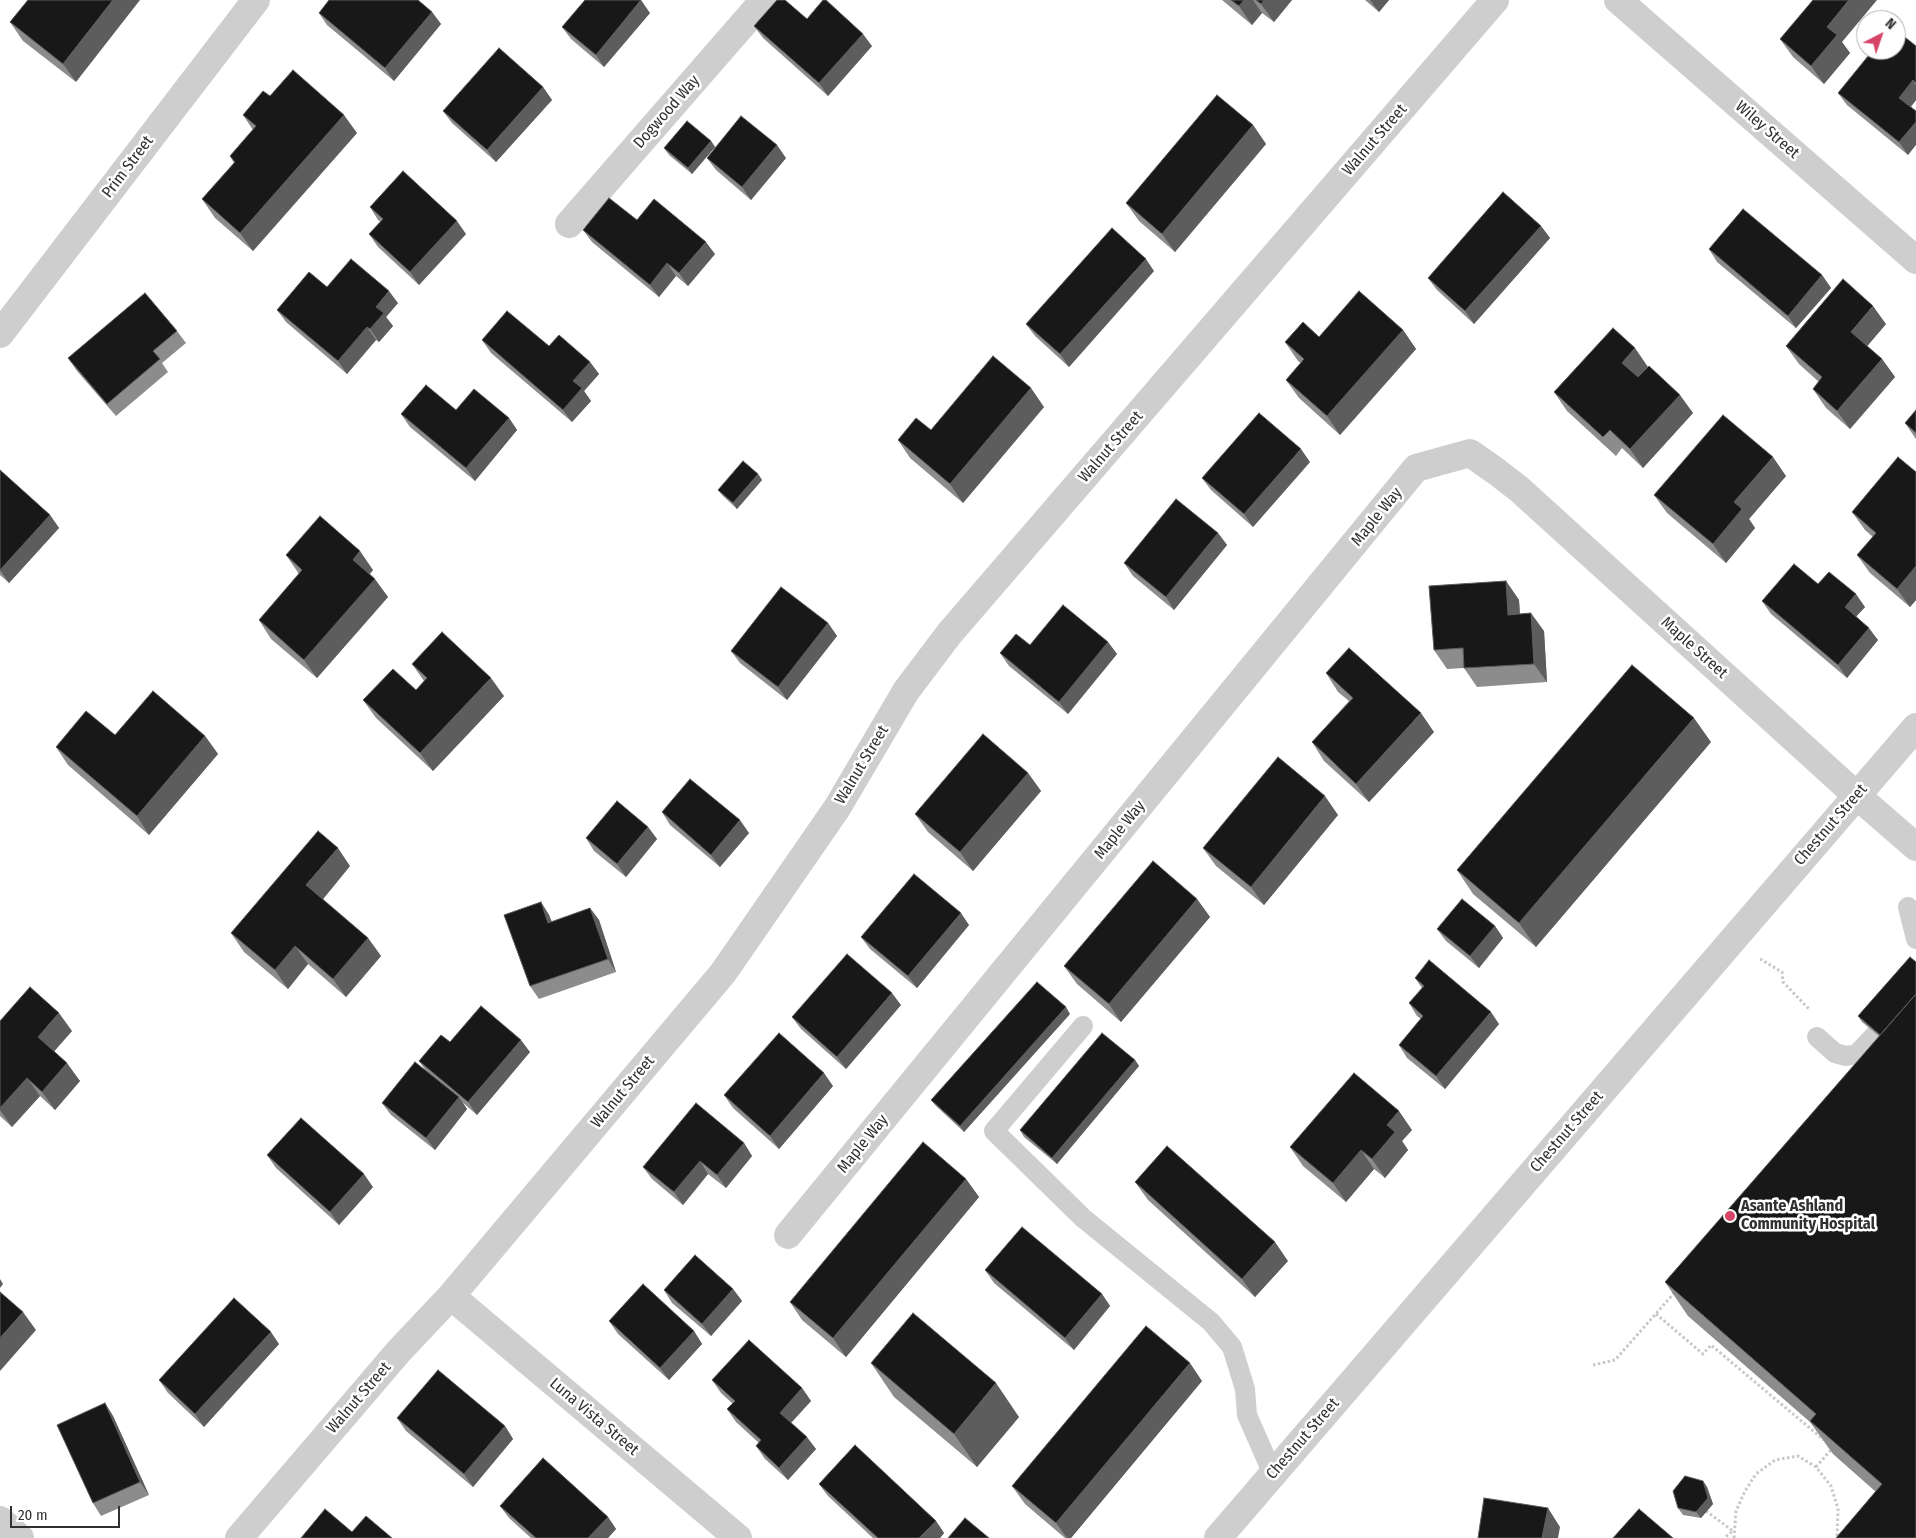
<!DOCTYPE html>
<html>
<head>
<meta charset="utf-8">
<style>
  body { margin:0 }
  #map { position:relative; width:1916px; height:1538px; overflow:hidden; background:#fff; font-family:"Fira Sans Condensed",sans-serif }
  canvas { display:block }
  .north { position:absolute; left:1856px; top:10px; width:50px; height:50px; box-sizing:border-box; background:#fff; border:1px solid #adadad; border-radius:50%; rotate:41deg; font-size:14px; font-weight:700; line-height:20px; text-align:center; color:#313131 }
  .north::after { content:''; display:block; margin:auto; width:18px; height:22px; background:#d74468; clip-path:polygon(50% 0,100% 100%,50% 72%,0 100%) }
  .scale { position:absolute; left:10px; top:1506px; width:110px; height:22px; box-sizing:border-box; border:2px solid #313131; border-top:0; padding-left:6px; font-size:15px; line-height:18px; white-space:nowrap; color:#313131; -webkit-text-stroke:4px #fff; paint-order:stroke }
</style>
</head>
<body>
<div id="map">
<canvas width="1916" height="1538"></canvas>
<div class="north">N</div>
<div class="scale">20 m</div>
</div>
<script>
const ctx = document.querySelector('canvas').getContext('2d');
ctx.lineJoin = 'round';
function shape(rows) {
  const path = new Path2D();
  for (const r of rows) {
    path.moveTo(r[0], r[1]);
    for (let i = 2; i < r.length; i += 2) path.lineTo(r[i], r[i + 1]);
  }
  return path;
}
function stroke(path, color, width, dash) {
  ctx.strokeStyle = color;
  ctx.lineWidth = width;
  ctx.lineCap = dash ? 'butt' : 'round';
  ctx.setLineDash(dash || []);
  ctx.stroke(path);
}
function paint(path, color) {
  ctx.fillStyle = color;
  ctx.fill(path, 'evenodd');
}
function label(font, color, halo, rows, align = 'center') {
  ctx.font = font + ' "Fira Sans Condensed",sans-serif';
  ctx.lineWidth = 5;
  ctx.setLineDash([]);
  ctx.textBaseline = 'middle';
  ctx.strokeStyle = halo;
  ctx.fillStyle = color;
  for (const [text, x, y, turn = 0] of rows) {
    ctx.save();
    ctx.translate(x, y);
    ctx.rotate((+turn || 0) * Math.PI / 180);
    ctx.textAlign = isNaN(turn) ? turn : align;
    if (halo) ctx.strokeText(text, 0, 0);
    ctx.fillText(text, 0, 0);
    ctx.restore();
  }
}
const path = shape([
  [1760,959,1782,972,1783,982,1809,1009],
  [1656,1314,1703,1354,1711,1345,1824,1440],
  [1593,1365,1615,1360,1676,1291],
  [1816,1467,1830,1451,1829,1447],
  [1706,1511,1733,1531,1724,1538],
  [1734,1538,1736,1511,1745,1491,1756,1474,1775,1460,1798,1456,1816,1467,1831,1486,1838,1509,1837,1538]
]);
const lane = shape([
  [1908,907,1916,939],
  [1083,1026,994,1131,1083,1218,1211,1322,1232,1347,1245,1389,1247,1415,1273,1474],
  [1817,1037,1835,1053,1846,1056,1857,1054,1876,1034]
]);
const street = shape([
  [1618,0,1916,260],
  [569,224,764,0],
  [0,334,256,0],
  [788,1235,1416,468,1470,453,1497,472,1519,489,1856,795,1916,847],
  [451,1296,738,1538],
  [0,1520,20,1538],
  [239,1538,399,1351,451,1296,723,973,837,808,906,691,949,634,1495,0],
  [1218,1538,1916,727]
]);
const wall = shape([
  [28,0,76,82,23,41,10,22],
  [1222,0,1292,0,1274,22,1262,13,1252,25],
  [1365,0,1389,0,1379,12],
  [432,12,441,24,394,81,327,25,319,13],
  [650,13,604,67,571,39,562,27],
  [807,19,872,46,828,96,763,38,754,26],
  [1780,39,1842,42,1850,53,1824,84,1793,57],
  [1916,46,1916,100,1911,107,1908,155,1847,105,1838,93],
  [543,87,552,100,496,162,452,123,443,111],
  [270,96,357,133,253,251,215,218,202,199,234,163,230,156,253,130,243,115],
  [1253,125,1266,144,1175,252,1139,221,1126,203],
  [711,141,715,147,692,174,669,155,664,148],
  [707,158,786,158,751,200,716,170],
  [370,207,466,234,419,285,378,247,369,234,381,222,378,220],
  [637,220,715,254,688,286,676,276,659,297,592,242,583,230],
  [1541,226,1550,238,1474,324,1437,290,1428,278],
  [1709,249,1822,275,1831,288,1796,328,1717,262],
  [1154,271,1069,367,1035,336,1026,324],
  [327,287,398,303,386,317,393,326,379,342,376,340,347,374,286,322,277,310],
  [1886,324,1867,346,1882,359,1895,377,1850,429,1826,408,1813,389,1819,382,1799,364,1786,346],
  [1403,330,1416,349,1340,435,1299,398,1286,380,1301,363,1298,361,1285,342,1319,337],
  [177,331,186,343,162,363,168,372,116,416,77,371,68,358],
  [482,340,549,346,590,362,599,374,584,391,591,401,572,422,491,353],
  [1648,367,1693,413,1643,468,1622,448,1616,456,1567,411,1554,392],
  [1044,407,963,503,910,458,898,440,931,430],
  [456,410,509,418,517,430,475,481,410,427,401,414],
  [1916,410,1916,439,1905,423],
  [1310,462,1253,527,1211,490,1202,478],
  [0,470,50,515,59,528,9,583,0,575],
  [1916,472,1916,600,1910,607,1870,573,1857,555,1873,537,1865,530,1852,512],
  [758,474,762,480,737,509,723,496,718,490],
  [1786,476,1749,519,1755,528,1726,563,1667,513,1654,495],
  [1218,533,1227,545,1174,610,1133,576,1124,563],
  [286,555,373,570,370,574,388,597,317,678,271,639,259,620,299,574],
  [1506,581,1519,600,1520,614,1544,631,1547,682,1477,687,1464,668,1447,669,1434,650],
  [1818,584,1865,607,1856,616,1878,640,1847,678,1771,614,1762,601],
  [828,623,837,636,787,700,740,663,731,651],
  [1108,642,1117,654,1068,714,1009,666,1000,653,1030,645],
  [412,664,504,696,433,771,376,718,363,700,416,690,424,681],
  [1326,673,1434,732,1369,802,1324,761,1312,742,1349,701,1338,692],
  [115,735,205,736,218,754,149,835,68,765,56,747],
  [1711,742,1536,947,1473,894,1457,870],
  [1028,773,1041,791,973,871,928,832,915,814],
  [662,812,749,833,720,867,670,825],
  [1338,815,1264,905,1216,866,1203,848],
  [648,827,657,839,626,877,594,851,586,838],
  [350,866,323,899,368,938,381,956,346,997,308,964,288,989,244,952,231,933],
  [1197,899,1210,917,1121,1022,1077,984,1064,966],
  [541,902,549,915,552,922,590,908,599,920,616,972,539,999,530,986],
  [969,925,917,988,870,949,861,937],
  [1495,926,1503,938,1479,968,1446,941,1437,929],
  [1910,957,1916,1538,1876,1492,1833,1454,1810,1422,1688,1316,1665,1282,1879,1036,1862,1022,1858,1016],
  [1415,978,1499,1024,1445,1089,1407,1058,1399,1045,1421,1019,1417,1016,1409,1003,1422,988],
  [901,1005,846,1069,801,1029,792,1017],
  [1070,1014,964,1132,936,1106,931,1100],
  [0,1021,72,1031,54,1051,80,1081,55,1110,40,1096,12,1127,0,1116],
  [450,1042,530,1052,477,1115,462,1102,467,1109,435,1150,391,1115,382,1103,426,1071,419,1061],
  [1135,1060,1139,1066,1057,1164,1024,1137,1020,1130],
  [833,1086,779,1149,733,1108,724,1095],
  [1412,1130,1402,1141,1408,1150,1385,1178,1374,1169,1346,1202,1303,1166,1290,1147],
  [744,1143,752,1156,726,1188,708,1174,683,1205,652,1179,643,1167],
  [267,1155,373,1187,339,1225,276,1168],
  [966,1179,979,1197,846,1357,802,1320,790,1302],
  [1135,1182,1288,1261,1255,1297,1148,1200],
  [985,1270,1102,1294,1110,1306,1074,1350,994,1283],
  [733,1289,742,1301,711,1336,672,1303,664,1290],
  [609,1321,694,1331,702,1344,669,1380,618,1334],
  [279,1344,204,1427,168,1393,159,1380],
  [871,1363,1019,1417,977,1467,894,1397],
  [712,1380,802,1388,811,1401,791,1423,816,1449,788,1480,765,1459,756,1446,759,1443,736,1422,727,1409,733,1404,721,1393],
  [1202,1381,1071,1538,1065,1538,1025,1504,1012,1486],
  [105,1403,113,1416,149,1495,101,1516,93,1503],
  [397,1418,505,1426,513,1439,473,1487,406,1431],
  [1703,1481,1707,1487,1713,1504,1701,1518,1683,1515,1678,1508],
  [819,1484,936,1521,944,1533,940,1538,873,1538,828,1496],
  [500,1506,608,1517,616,1529,608,1538,531,1538,509,1518]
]);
const shadedWall = shape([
  [113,0,140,0,76,82,63,64],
  [641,0,650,13,604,67,596,55],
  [1244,0,1253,0,1262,13,1252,25,1239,6],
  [1264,0,1292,0,1274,22,1261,4],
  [1370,0,1389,0,1379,12],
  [1849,0,1877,0,1842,42,1850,53,1824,84,1811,66,1827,27],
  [432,12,441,24,394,81,385,68],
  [863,34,872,46,828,96,819,83],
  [1913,80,1916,85,1916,100,1908,110,1899,98],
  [543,87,552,100,496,162,487,150],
  [344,115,357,133,253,251,240,233],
  [1916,122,1916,145,1908,155,1899,142],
  [1253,125,1266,144,1175,252,1162,234],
  [711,141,715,147,692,174,688,168],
  [777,145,786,158,751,200,742,187],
  [457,221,466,234,419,285,410,272],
  [1541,226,1550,238,1474,324,1465,311],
  [706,242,715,254,688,286,679,273],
  [1146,259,1154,271,1069,367,1060,354],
  [667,263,676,276,659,297,650,285],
  [1822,275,1831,288,1796,328,1788,316],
  [389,291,398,303,386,317,393,326,379,342,370,329,376,307],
  [1873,306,1886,324,1864,350,1851,332],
  [367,327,376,340,347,374,338,361],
  [1403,330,1416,349,1340,435,1327,416],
  [1635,348,1648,367,1635,381,1622,363],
  [1882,359,1895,377,1850,429,1837,411],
  [590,362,599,374,584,391,591,401,572,422,563,410,573,381],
  [1031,388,1044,407,963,503,950,484],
  [1680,395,1693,413,1643,468,1630,449],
  [509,418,517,430,475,481,466,468],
  [1301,449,1310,462,1253,527,1244,514],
  [1773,457,1786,476,1749,519,1755,528,1726,563,1713,544,1734,502],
  [758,474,762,480,737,509,733,503],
  [50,515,59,528,9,583,0,570],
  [1218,533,1227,545,1174,610,1166,597],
  [360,551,373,570,366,578,353,560],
  [1916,566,1916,600,1910,607,1897,589],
  [375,579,388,597,317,678,304,660],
  [1506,581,1519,600,1521,633,1508,615],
  [1856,594,1865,607,1854,619,1845,607],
  [1531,613,1544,631,1547,682,1534,664],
  [828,623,837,636,787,700,778,687],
  [1869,628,1878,640,1847,678,1838,665],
  [1108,642,1117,654,1068,714,1059,702],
  [491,678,504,696,433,771,420,753],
  [1421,713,1434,732,1369,802,1356,784],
  [1694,718,1711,742,1536,947,1519,923],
  [205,736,218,754,149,835,137,816],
  [1028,773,1041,791,973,871,960,852],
  [1325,796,1338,815,1264,905,1251,887],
  [740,820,749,833,720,867,711,855],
  [648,827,657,839,626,877,617,864],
  [338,848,350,866,319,904,306,885],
  [1197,899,1210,917,1121,1022,1109,1004],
  [541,902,549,915,557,936,548,923],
  [590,908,599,920,616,972,608,959],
  [961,913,969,925,917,988,908,976],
  [1495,926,1503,938,1479,968,1470,956],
  [368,938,381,956,346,997,333,979],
  [295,946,308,964,288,989,275,970],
  [892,993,901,1005,846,1069,837,1057],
  [1066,1007,1070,1014,964,1132,960,1126],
  [1491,1012,1499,1024,1445,1089,1436,1076],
  [59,1013,72,1031,51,1055,38,1037],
  [521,1040,530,1052,477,1115,468,1102],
  [1135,1060,1139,1066,1057,1164,1052,1158],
  [67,1063,80,1081,55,1110,42,1092],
  [824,1073,833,1086,779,1149,770,1136],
  [27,1078,40,1096,12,1127,0,1110,0,1108],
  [459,1097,467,1109,435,1150,426,1138],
  [1399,1111,1412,1130,1402,1141,1408,1150,1385,1178,1372,1159,1387,1125],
  [744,1143,752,1156,726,1188,717,1175],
  [1361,1150,1374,1169,1346,1202,1333,1183],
  [700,1161,708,1174,683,1205,674,1192],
  [364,1174,373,1187,339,1225,330,1212],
  [966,1179,979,1197,846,1357,833,1338],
  [1275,1242,1288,1261,1255,1297,1242,1279],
  [0,1279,3,1284,0,1288],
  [733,1289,742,1301,711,1336,702,1324],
  [1102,1294,1110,1306,1074,1350,1065,1338],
  [23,1312,36,1330,0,1371,0,1338],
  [694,1331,702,1344,669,1380,660,1368],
  [271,1332,279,1344,204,1427,195,1414],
  [1190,1363,1202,1381,1071,1538,1067,1538,1056,1523],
  [996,1383,1019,1417,977,1467,954,1434],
  [802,1388,811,1401,789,1425,780,1413],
  [105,1403,113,1416,149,1495,140,1482],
  [505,1426,513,1439,473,1487,464,1474],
  [807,1437,816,1449,788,1480,779,1468],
  [1703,1481,1707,1487,1713,1504,1701,1518,1696,1512],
  [1548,1508,1560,1527,1558,1538,1542,1538],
  [608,1517,616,1529,608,1538,588,1538],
  [936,1521,944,1533,940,1538,919,1538]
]);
const building = shape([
  [28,0,113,0,63,64,10,22,28,0],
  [329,0,418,0,432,12,385,68,319,13,329,0],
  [585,0,641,0,596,55,562,27,585,0],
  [777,0,785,0,807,19,823,0,826,0,863,34,819,83,754,26,777,0],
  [1231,0,1244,0,1239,6,1231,0],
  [1256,0,1264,0,1261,4,1256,0],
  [1813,0,1849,0,1827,27,1837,35,1811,66,1780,39,1813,0],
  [1896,30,1916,46,1916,83,1913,80,1899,98,1916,111,1916,122,1899,142,1838,93,1873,50,1896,50,1896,30],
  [499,48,543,87,487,150,443,111,499,48],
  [293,70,344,115,240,233,202,199,235,162,230,156,256,126,243,115,263,91,270,96,293,70],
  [1217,95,1253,125,1162,234,1126,203,1217,95],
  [741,116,777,145,742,187,707,158,741,116],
  [687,121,711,141,688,168,664,148,687,121],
  [403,171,457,221,410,272,369,234,383,219,370,207,403,171],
  [1503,192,1541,226,1465,311,1428,278,1503,192],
  [609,198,637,220,654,199,706,242,679,273,667,263,650,285,583,230,609,198],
  [1743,209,1822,275,1788,316,1709,249,1743,209],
  [1112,228,1146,259,1060,354,1026,324,1112,228],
  [351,259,389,291,376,307,384,313,370,329,367,327,338,361,277,310,309,272,327,287,351,259],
  [1843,279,1873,306,1851,332,1882,359,1837,411,1813,389,1822,377,1786,346,1843,279],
  [1359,291,1403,330,1327,416,1286,380,1304,359,1285,342,1303,322,1319,337,1359,291],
  [145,293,177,331,153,351,160,359,107,404,68,358,145,293],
  [507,311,549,346,559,335,590,362,573,381,582,388,563,410,482,340,507,311],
  [1613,328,1635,348,1622,363,1638,377,1649,366,1680,395,1630,449,1610,430,1603,437,1554,392,1613,328],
  [993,356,1031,388,950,484,898,440,916,418,931,430,993,356],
  [426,385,456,410,474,389,509,418,466,468,401,414,426,385],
  [1916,410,1916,433,1905,423,1916,410],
  [1259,413,1301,449,1244,514,1202,478,1259,413],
  [1723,415,1773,457,1734,502,1742,509,1713,544,1654,495,1723,415],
  [1898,457,1916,472,1916,566,1897,589,1857,555,1876,533,1852,512,1898,457],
  [743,461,758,474,733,503,718,490,743,461],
  [0,470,50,515,0,570,0,470],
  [1176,499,1218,533,1166,597,1124,563,1176,499],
  [320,516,360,551,353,560,375,579,304,660,259,620,302,570,286,555,320,516],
  [1794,564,1818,584,1829,572,1856,594,1845,607,1869,628,1838,665,1762,601,1794,564],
  [1506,581,1508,615,1531,613,1534,664,1464,668,1463,648,1434,650,1429,586,1506,581],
  [781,587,828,623,778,687,731,651,781,587],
  [1063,605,1108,642,1059,702,1000,653,1016,634,1030,645,1063,605],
  [442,632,491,678,420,753,363,700,393,669,416,690,427,678,412,664,442,632],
  [1349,648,1421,713,1356,784,1312,742,1353,698,1326,673,1349,648],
  [1632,665,1694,718,1519,923,1457,870,1632,665],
  [153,691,205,736,137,816,56,747,86,711,115,735,153,691],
  [983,734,1028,773,960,852,915,814,983,734],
  [1278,757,1325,796,1251,887,1203,848,1278,757],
  [690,779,740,820,711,855,662,812,690,779],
  [617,801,648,827,617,864,586,838,617,801],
  [318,831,338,848,306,885,368,938,333,979,295,946,275,970,231,933,318,831],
  [1153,861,1197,899,1109,1004,1064,966,1153,861],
  [914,874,961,913,908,976,861,937,914,874],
  [1462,899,1495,926,1470,956,1437,929,1462,899],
  [541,902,548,923,590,908,608,959,530,986,504,915,541,902],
  [847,954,892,993,837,1057,792,1017,847,954],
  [1910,957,1916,962,1916,994,1880,1035,1858,1016,1910,957],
  [1429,960,1491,1012,1436,1076,1399,1045,1423,1016,1409,1003,1424,986,1415,978,1429,960],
  [1037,982,1066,1007,960,1126,931,1100,1037,982],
  [30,987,59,1013,38,1037,67,1063,42,1092,27,1078,0,1108,0,1021,30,987],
  [1916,994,1916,1538,1836,1538,1882,1484,1810,1421,1816,1414,1665,1282,1916,994],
  [481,1006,521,1040,468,1102,419,1061,441,1035,450,1042,481,1006],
  [779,1033,824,1073,770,1136,724,1095,779,1033],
  [1102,1033,1135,1060,1052,1158,1020,1130,1102,1033],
  [415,1062,459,1097,426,1138,382,1103,415,1062],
  [1354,1073,1399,1111,1387,1125,1395,1132,1372,1159,1361,1150,1333,1183,1290,1147,1354,1073],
  [696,1103,744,1143,717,1175,700,1161,674,1192,643,1167,696,1103],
  [301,1118,364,1174,330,1212,267,1155,301,1118],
  [923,1142,966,1179,833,1338,790,1302,923,1142],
  [1167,1146,1275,1242,1242,1279,1135,1182,1167,1146],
  [1022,1227,1102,1294,1065,1338,985,1270,1022,1227],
  [695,1255,733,1289,702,1324,664,1290,695,1255],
  [643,1284,694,1331,660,1368,609,1321,643,1284],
  [0,1292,23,1312,0,1338,0,1292],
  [234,1298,271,1332,195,1414,159,1380,234,1298],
  [913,1313,996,1383,954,1434,871,1363,913,1313],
  [1146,1326,1190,1363,1056,1523,1012,1486,1146,1326],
  [749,1340,802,1388,780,1413,807,1437,779,1468,756,1446,761,1440,727,1409,735,1401,712,1380,749,1340],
  [438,1370,505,1426,464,1474,397,1418,438,1370],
  [105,1403,140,1482,93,1503,57,1425,105,1403],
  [855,1445,936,1521,919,1538,878,1538,819,1484,855,1445],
  [543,1458,608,1517,588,1538,536,1538,500,1506,543,1458],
  [1685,1476,1703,1481,1708,1498,1696,1512,1678,1508,1673,1491,1685,1476],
  [1484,1498,1548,1508,1542,1538,1478,1538,1484,1498],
  [325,1509,352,1532,366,1516,392,1538,301,1538,325,1509],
  [1639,1509,1673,1538,1613,1538,1639,1509],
  [965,1518,989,1538,948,1538,965,1518]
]);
const markers = [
  [1730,1216,6,"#d74468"]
];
const streetNames = [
  ["Dogwood Way",667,112,-49],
  ["Wiley Street",1767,130,41],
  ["Walnut Street",1375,140,-49],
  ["Prim Street",128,167,-53],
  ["Walnut Street",1111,447,-49],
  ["Maple Way",1377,517,-51],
  ["Maple Street",1694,648,42],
  ["Walnut Street",862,765,-59],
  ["Chestnut Street",1831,825,-49],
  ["Maple Way",1120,830,-51],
  ["Walnut Street",623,1092,-50],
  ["Chestnut Street",1567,1132,-49],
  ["Maple Way",863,1144,-51],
  ["Walnut Street",359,1398,-49],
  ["Luna Vista Street",594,1417,40],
  ["Chestnut Street",1303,1439,-49]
];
const poiNames = [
  ["Asante Ashland",1741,1207],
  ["Community Hospital",1741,1225]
];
stroke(path, '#c8c8c8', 3, [2.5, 2.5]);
stroke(lane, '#cecece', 20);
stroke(street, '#cecece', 28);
paint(wall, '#8c8c8c');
paint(shadedWall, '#5d5d5d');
paint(building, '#181818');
stroke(building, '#5d5d5d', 1);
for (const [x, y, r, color] of markers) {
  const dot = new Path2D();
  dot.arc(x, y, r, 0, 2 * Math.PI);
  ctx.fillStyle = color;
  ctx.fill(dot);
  stroke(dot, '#fff', 2);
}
label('16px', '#313131', '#fff', streetNames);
label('bold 16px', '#313131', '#fff', poiNames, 'left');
</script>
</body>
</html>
